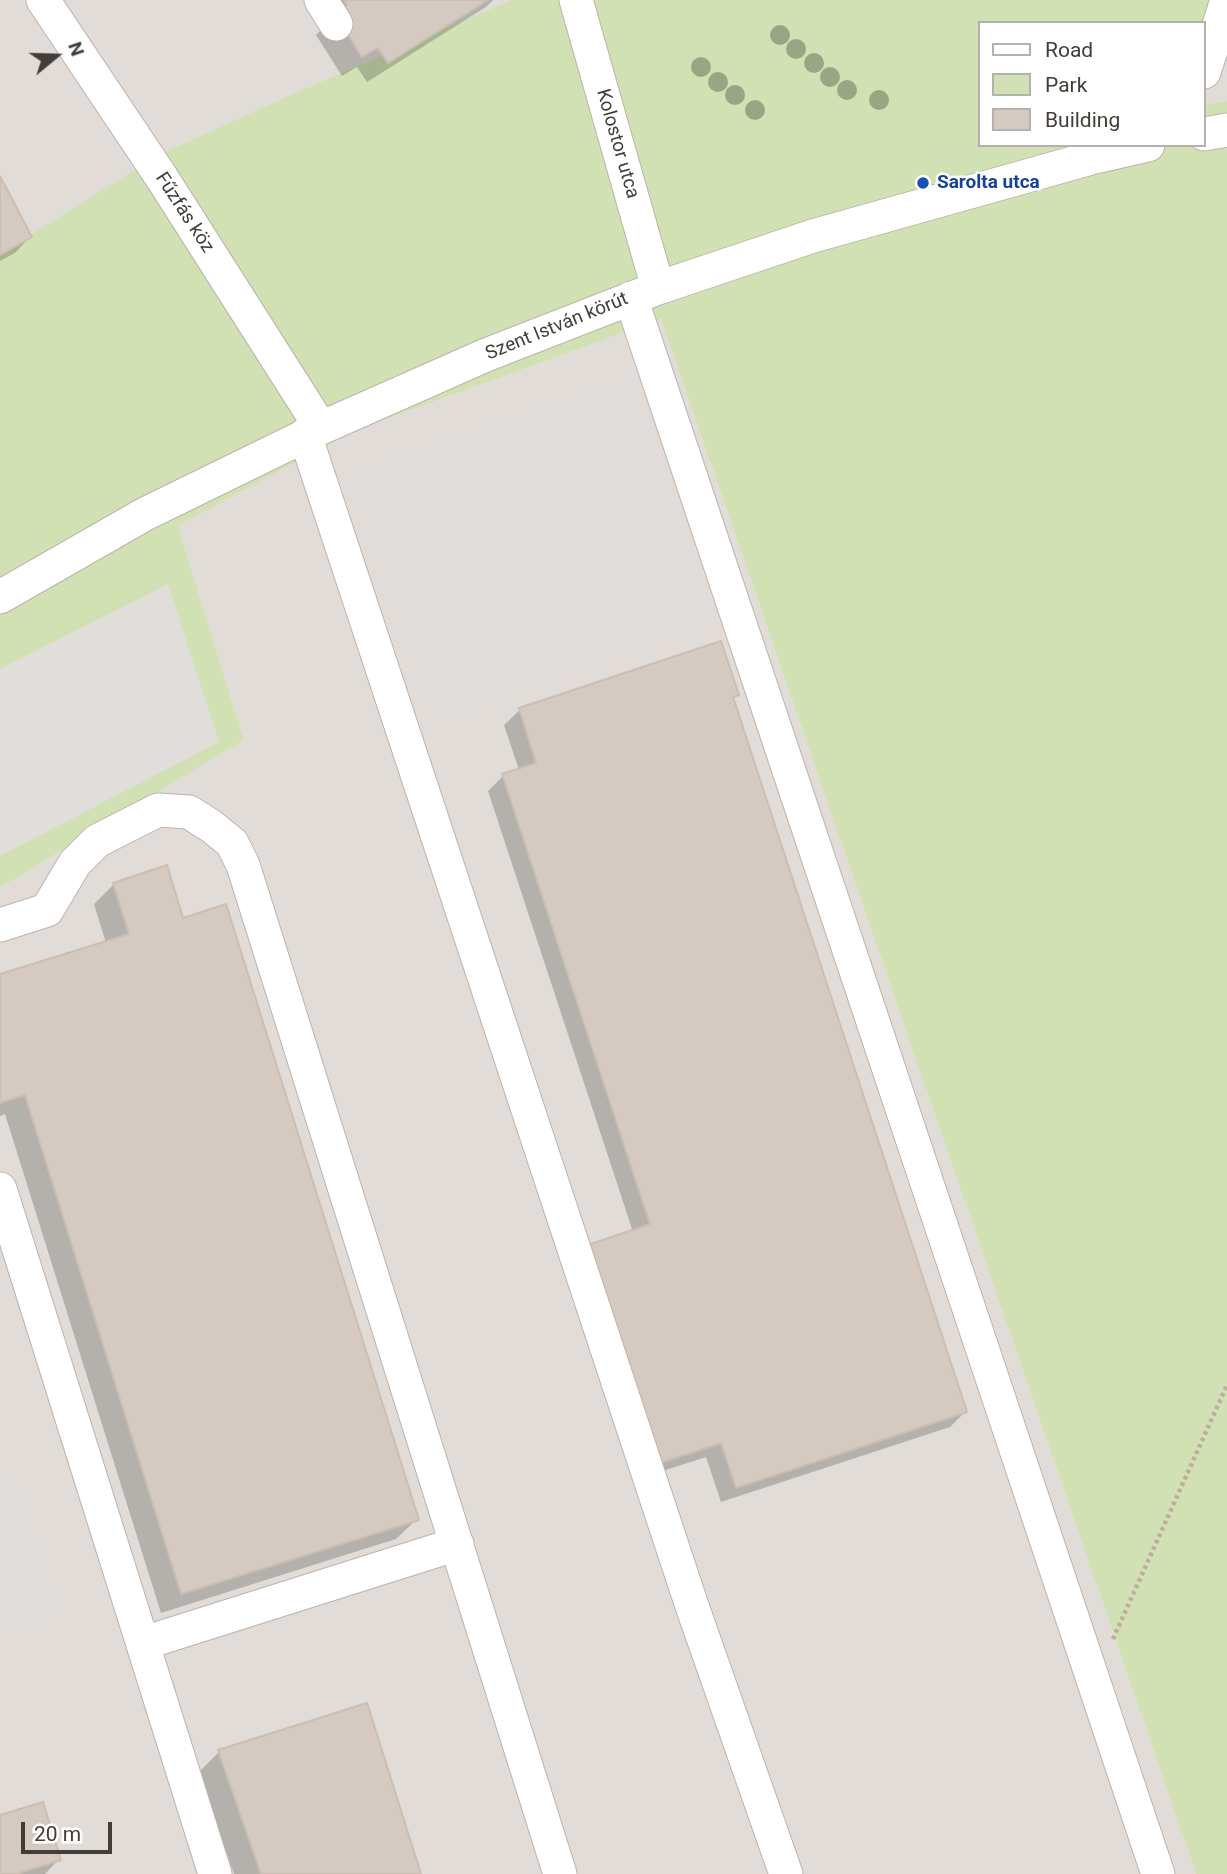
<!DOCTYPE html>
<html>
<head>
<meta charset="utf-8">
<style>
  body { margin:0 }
  #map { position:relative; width:1227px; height:1874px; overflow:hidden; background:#f1ede7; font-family:Roboto,sans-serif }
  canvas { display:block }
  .legend { position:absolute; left:978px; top:21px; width:228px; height:126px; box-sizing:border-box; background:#fff; border:2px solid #b4b1af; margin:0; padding:9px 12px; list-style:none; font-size:21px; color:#433d37 }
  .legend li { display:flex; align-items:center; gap:14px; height:35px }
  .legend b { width:35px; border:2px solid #b4b1af }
  .north { position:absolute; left:21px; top:21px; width:70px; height:70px; -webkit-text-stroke:5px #fff; paint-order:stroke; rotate:71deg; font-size:19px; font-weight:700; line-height:28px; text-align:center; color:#433d37 }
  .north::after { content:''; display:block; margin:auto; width:24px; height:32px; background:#433d37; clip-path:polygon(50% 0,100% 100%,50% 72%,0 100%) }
  .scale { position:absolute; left:21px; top:1822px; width:91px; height:32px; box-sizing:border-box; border:4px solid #433d37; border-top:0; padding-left:9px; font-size:21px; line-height:24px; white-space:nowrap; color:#433d37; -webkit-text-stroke:5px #fff; paint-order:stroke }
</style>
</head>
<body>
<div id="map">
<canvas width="1227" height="1874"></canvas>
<ul class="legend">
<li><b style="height:9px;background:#fff"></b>Road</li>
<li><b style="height:19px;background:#d2e1b4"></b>Park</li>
<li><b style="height:19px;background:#d5cac1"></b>Building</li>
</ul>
<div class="north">N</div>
<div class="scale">20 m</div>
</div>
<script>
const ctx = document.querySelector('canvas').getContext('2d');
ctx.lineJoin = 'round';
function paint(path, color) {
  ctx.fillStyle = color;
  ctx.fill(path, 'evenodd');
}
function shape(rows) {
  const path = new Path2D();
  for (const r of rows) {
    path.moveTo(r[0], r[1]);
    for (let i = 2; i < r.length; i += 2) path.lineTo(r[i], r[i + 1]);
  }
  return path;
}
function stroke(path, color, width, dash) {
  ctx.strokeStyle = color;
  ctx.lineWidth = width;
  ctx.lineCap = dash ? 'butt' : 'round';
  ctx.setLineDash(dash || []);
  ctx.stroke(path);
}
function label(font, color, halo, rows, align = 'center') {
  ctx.font = font + ' Roboto,sans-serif';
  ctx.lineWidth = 5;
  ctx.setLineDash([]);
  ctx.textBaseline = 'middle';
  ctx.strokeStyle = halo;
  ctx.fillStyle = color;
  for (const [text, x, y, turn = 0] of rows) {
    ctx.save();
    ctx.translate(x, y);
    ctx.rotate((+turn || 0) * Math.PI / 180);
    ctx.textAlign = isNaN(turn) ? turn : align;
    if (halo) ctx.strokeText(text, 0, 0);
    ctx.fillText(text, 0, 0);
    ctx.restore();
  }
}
const industrial = shape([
  [0,0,511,0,308,87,0,254],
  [1227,0,1227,101,1204,104,1204,54],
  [661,319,1196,1874,0,1874,0,888,244,740,178,526,354,431]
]);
const green = shape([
  [511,0,1221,0,1204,23,980,23,980,145,1204,145,1204,104,1227,101,1227,1874,1196,1874,661,319,354,431,178,526,244,740,0,888,0,254,159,155,308,87]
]);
const parking = shape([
  [630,382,711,622,436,715,355,476],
  [168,584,219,742,0,856,0,669],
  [13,1479,57,1614,0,1632,0,1483]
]);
const shadow = shape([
  [312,0,493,0,486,7,367,82,357,67,342,76,316,35,327,24],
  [0,180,30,237,15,253,0,261],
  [737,695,732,700,965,1412,950,1427,721,1502,706,1457,644,1477,633,1232,488,791,503,776,519,770,504,725,520,710],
  [114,884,182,920,417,1519,396,1539,161,1613,5,1114,0,1116,0,976,106,943,94,904],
  [219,1752,419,1874,234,1874,199,1772],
  [0,1817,59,1859,45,1874,0,1874]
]);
const building = shape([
  [344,0,488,0,388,63,378,48,362,57,335,13,347,5,344,0],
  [0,176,32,237,0,255,0,176],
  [721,641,739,695,733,697,967,1412,736,1488,721,1443,660,1463,588,1245,650,1224,502,774,536,763,519,708,721,641],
  [167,865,183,918,226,904,419,1520,181,1594,25,1095,0,1103,0,974,129,934,113,883,167,865],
  [367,1703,421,1874,261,1874,218,1750,367,1703],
  [43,1802,61,1860,16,1874,0,1874,0,1815,43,1802]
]);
const path = shape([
  [1113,1639,1227,1385]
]);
const minor = shape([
  [43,0,162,178,321,428],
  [321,0,336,24],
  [576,0,658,288],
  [1204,72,1227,0],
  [1204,134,1227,130],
  [631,298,1158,1874],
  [305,435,692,1606,786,1874],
  [0,597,145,514,321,428,486,355,658,288,813,236,1091,158,1148,145],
  [0,925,47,910,75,863,97,841,158,810,189,812,211,826,232,843,243,865,560,1874],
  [0,1189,215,1874],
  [144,1643,457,1544]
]);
const trees = [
  [780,35],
  [796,49],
  [814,63],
  [701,67],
  [830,77],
  [718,82],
  [847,90],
  [735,95],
  [879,100],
  [755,110]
];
const markers = [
  [923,183,7,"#1a4fb4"]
];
const streetNames = [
  ["Kolostor utca",617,144,74],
  ["Fűzfás köz",184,213,57],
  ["Szent István körút",557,327,-22]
];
const transitNames = [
  ["Sarolta utca",937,183]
];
paint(industrial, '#e1dcd8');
paint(green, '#d2e1b4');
paint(parking, '#e0dddb');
paint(shadow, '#0003');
paint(building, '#d5cac1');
stroke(building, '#cbbeb2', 2);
stroke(minor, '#bcb3ab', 35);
stroke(path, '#bcad9d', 4.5, [3.5, 3.5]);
stroke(minor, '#fff', 33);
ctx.fillStyle = '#98a783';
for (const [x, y] of trees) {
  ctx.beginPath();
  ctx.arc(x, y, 10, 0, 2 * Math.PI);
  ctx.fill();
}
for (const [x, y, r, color] of markers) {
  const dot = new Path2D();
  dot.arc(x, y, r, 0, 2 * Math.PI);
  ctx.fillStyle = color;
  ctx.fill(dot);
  stroke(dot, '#fff', 2.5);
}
label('19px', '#433d37', '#fff', streetNames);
label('bold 19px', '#164399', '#fff', transitNames, 'left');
</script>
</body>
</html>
